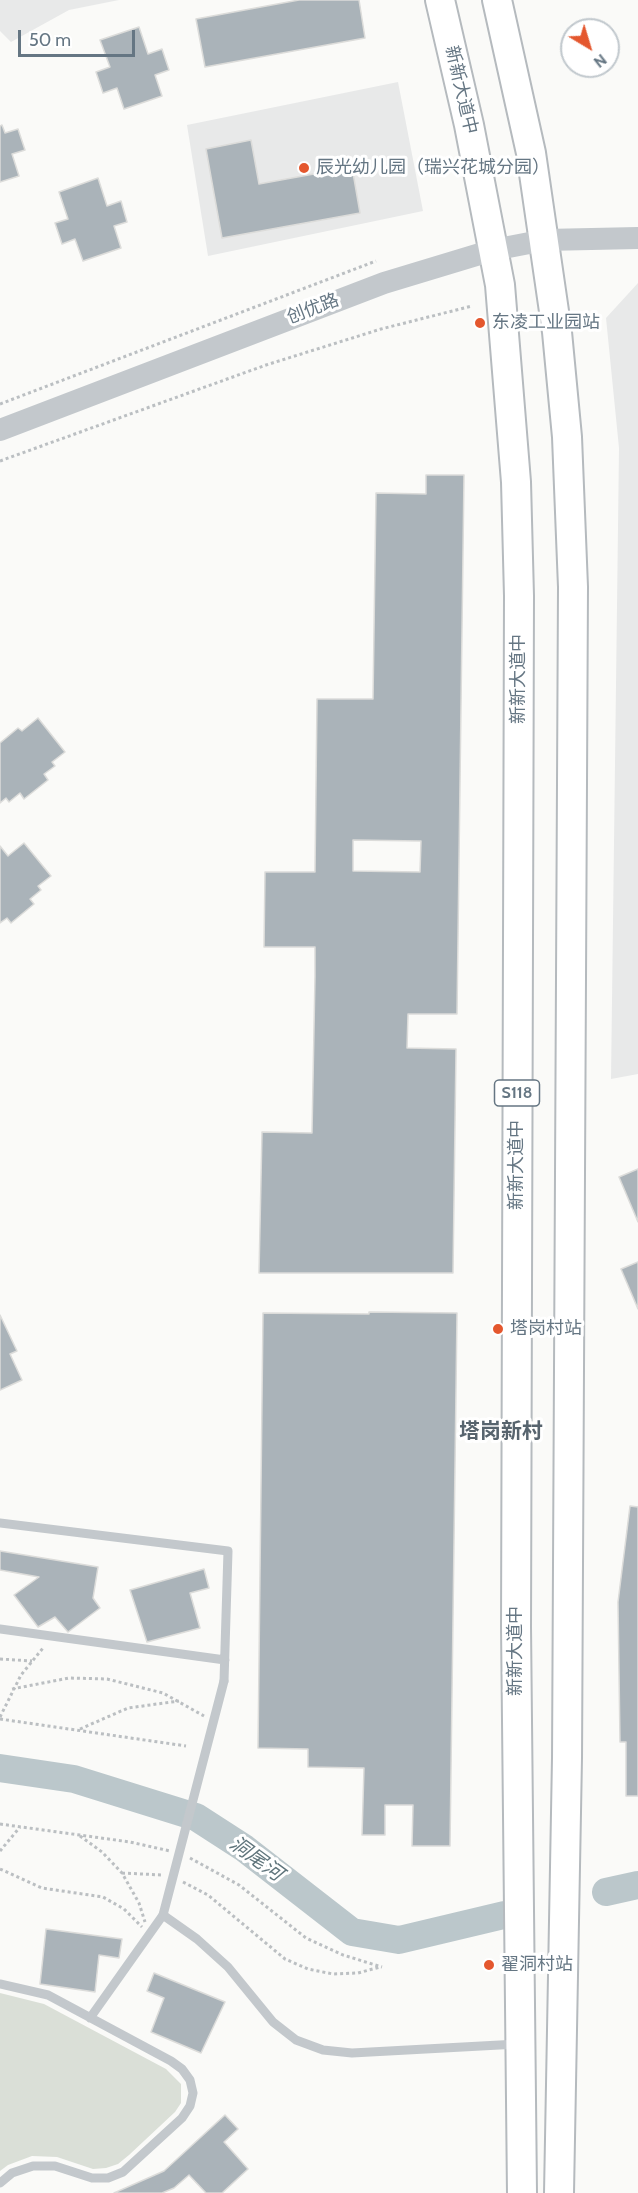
<!DOCTYPE html>
<html>
<head>
<meta charset="utf-8">
<style>
  body { margin:0 }
  #map { position:relative; width:638px; height:2193px; overflow:hidden; background:#fafaf8; font-family:Cabin,sans-serif }
  canvas { display:block }
  .north { position:absolute; left:560px; top:18px; width:60px; height:60px; box-sizing:border-box; background:#fff; border:2px solid #c1c8cd; border-radius:50%; rotate:142deg; font-size:16px; font-weight:700; line-height:24px; text-align:center; color:#657683 }
  .north::after { content:''; display:block; margin:auto; width:21px; height:27px; background:#e4572e; clip-path:polygon(50% 0,100% 100%,50% 72%,0 100%) }
  .scale { position:absolute; left:18px; top:30px; width:117px; height:27px; box-sizing:border-box; border:3px solid #657683; border-top:0; padding-left:8px; font-size:18px; line-height:21px; white-space:nowrap; color:#657683; -webkit-text-stroke:4px #fff; paint-order:stroke }
</style>
</head>
<body>
<div id="map">
<canvas width="638" height="2193"></canvas>
<div class="north">N</div>
<div class="scale">50 m</div>
</div>
<script>
const ctx = document.querySelector('canvas').getContext('2d');
ctx.lineJoin = 'round';
function paint(path, color) {
  ctx.fillStyle = color;
  ctx.fill(path, 'evenodd');
}
function shape(rows) {
  const path = new Path2D();
  for (const r of rows) {
    path.moveTo(r[0], r[1]);
    for (let i = 2; i < r.length; i += 2) path.lineTo(r[i], r[i + 1]);
  }
  return path;
}
function stroke(path, color, width, dash) {
  ctx.strokeStyle = color;
  ctx.lineWidth = width;
  ctx.lineCap = dash ? 'butt' : 'round';
  ctx.setLineDash(dash || []);
  ctx.stroke(path);
}
function label(font, color, halo, rows, align = 'center') {
  ctx.font = font + ' Cabin,"Noto Sans SC",sans-serif';
  ctx.lineWidth = 6;
  ctx.setLineDash([]);
  ctx.textBaseline = 'middle';
  ctx.strokeStyle = halo;
  ctx.fillStyle = color;
  for (const [text, x, y, turn = 0] of rows) {
    ctx.save();
    ctx.translate(x, y);
    ctx.rotate((+turn || 0) * Math.PI / 180);
    ctx.textAlign = isNaN(turn) ? turn : align;
    if (halo) ctx.strokeText(text, 0, 0);
    ctx.fillText(text, 0, 0);
    ctx.restore();
  }
}
const built = shape([
  [0,0,119,0,69,10,11,42,0,31],
  [398,82,423,211,208,256,187,125],
  [638,283,638,1074,611,1079,619,448,606,318]
]);
const green = shape([
  [0,1993,44,2004,166,2069,181,2084,181,2103,175,2112,129,2155,118,2164,106,2168,93,2169,57,2157,32,2156,8,2165,0,2171]
]);
const river = shape([
  [0,1768,74,1779,196,1817,244,1848,352,1932,399,1940,504,1915],
  [606,1892,638,1885]
]);
const building = shape([
  [299,0,359,0,365,38,205,67,196,19,299,0],
  [139,27,148,54,162,49,169,70,155,75,162,96,124,109,117,88,103,93,96,72,110,67,100,40,139,27],
  [2,125,5,133,18,129,25,150,12,154,19,176,0,182,0,126,2,125],
  [251,140,259,184,352,167,360,213,222,238,206,149,251,140],
  [98,178,107,206,121,201,127,222,114,226,121,248,83,261,75,239,62,244,55,223,68,219,59,192,98,178],
  [426,475,464,475,457,1014,408,1014,407,1048,456,1049,453,1273,259,1273,262,1132,312,1133,315,976,315,947,264,947,265,872,315,872,317,699,373,699,376,493,426,494,426,475],
  [353,840,421,841,420,872,353,871,353,840],
  [38,718,65,752,52,762,55,766,44,774,48,780,24,799,20,793,9,802,6,798,0,803,0,743,18,728,22,731,38,718],
  [24,843,51,876,38,886,41,890,30,899,34,904,11,923,7,918,0,923,0,846,8,856,24,843],
  [638,1169,638,1222,619,1177,638,1169],
  [638,1262,638,1309,621,1269,638,1262],
  [369,1312,457,1313,450,1846,412,1846,413,1805,385,1805,385,1835,362,1835,364,1768,308,1767,308,1749,258,1748,263,1313,369,1314,369,1312],
  [0,1315,17,1351,10,1354,22,1380,0,1390,0,1315],
  [630,1506,638,1507,638,1796,626,1796,626,1742,620,1742,618,1602,630,1506],
  [0,1551,98,1567,93,1598,100,1608,68,1632,55,1617,38,1627,14,1595,39,1577,0,1570,0,1551],
  [204,1569,209,1588,190,1593,200,1628,147,1642,130,1590,204,1569],
  [46,1929,122,1939,119,1958,99,1955,95,1992,40,1984,46,1929],
  [154,1973,225,2002,201,2053,151,2032,164,1998,147,1991,154,1973],
  [225,2115,238,2129,224,2142,248,2169,222,2193,206,2193,189,2175,174,2188,162,2193,114,2193,164,2171,225,2115]
]);
const path = shape([
  [0,404,376,261],
  [0,461,266,365,381,329,472,306],
  [0,1659,32,1661],
  [12,1689,69,1678,107,1679,163,1693,204,1716],
  [0,1717,21,1675,43,1648],
  [0,1719,186,1746],
  [80,1729,128,1708,179,1701],
  [0,1824,130,1842,170,1851],
  [80,1836,102,1852,122,1873,139,1903,145,1922],
  [0,1851,20,1827],
  [190,1858,239,1885,306,1938,343,1955,382,1967],
  [0,1869,42,1888,103,1897,124,1909,142,1927],
  [122,1873,162,1875],
  [183,1882,208,1895,285,1959,308,1969,333,1974,358,1973,380,1967]
]);
const service = shape([
  [0,1523,228,1551,224,1681],
  [0,1629,225,1660],
  [0,1984,48,1995,171,2061,182,2069,190,2080,193,2093,190,2106,182,2118,123,2172,108,2178,92,2178,55,2166,33,2166,12,2173,0,2183],
  [90,2018,163,1915,197,1939,228,1967,273,2022,296,2040,323,2050,352,2053,518,2044]
]);
const tertiary = shape([
  [0,430,384,283,493,250,545,240,638,238]
]);
const primary = shape([
  [440,0,469,125,500,285,516,482,519,596,516,1626,522,2193],
  [497,0,531,153,557,332,567,437,573,587,567,1758,559,2193]
]);
const serviceBridge = shape([
  [163,1915,224,1681]
]);
const markers = [
  [304,168,6,"#e4572e"],
  [480,323,6,"#e4572e"],
  [498,1329,6,"#e4572e"],
  [489,1965,6,"#e4572e"]
];
const shields = [
  [517,1093,45]
];
const shieldNames = [
  ["S118",517,1093]
];
const streetNames = [
  ["新新大道中",461,90,77],
  ["创优路",313,309,-21],
  ["新新大道中",519,679,-90],
  ["新新大道中",517,1165,-90],
  ["新新大道中",516,1651,-90]
];
const poiNames = [
  ["辰光幼儿园（瑞兴花城分园）",316,168],
  ["东凌工业园站",492,323],
  ["塔岗村站",510,1329],
  ["翟洞村站",501,1965]
];
const waterNames = [
  ["洞尾河",256,1859,36]
];
const quarterNames = [
  ["塔岗新村",501,1432]
];
paint(built, '#e8e9e9');
paint(green, '#dadfd7');
stroke(river, '#bbc7cb', 28);
paint(building, '#aab3b9');
stroke(building, '#dcdcda', 1.5);
stroke(primary, '#b5babe', 32);
stroke(path, '#bbbfc2', 3, [3, 3]);
stroke(service, '#c3c8cc', 9);
stroke(tertiary, '#c3c8cc', 22);
stroke(primary, '#fff', 28);
stroke(serviceBridge, '#c3c8cc', 9);
for (const [x, y, r, color] of markers) {
  const dot = new Path2D();
  dot.arc(x, y, r, 0, 2 * Math.PI);
  ctx.fillStyle = color;
  ctx.fill(dot);
  stroke(dot, '#fff', 2);
}
for (const [x, y, w] of shields) {
  const box = new Path2D();
  box.roundRect(x - w / 2, y - 13, w, 26, 4.5);
  ctx.fillStyle = '#fff';
  ctx.fill(box);
  stroke(box, '#657683', 1.5);
}
label('bold 16px', '#657683', null, shieldNames);
label('18px', '#657683', '#fff', streetNames);
label('18px', '#657683', '#fff', poiNames, 'left');
label('italic 20px', '#60757c', '#fff', waterNames);
label('bold 21px', '#57646e', '#fff', quarterNames);
</script>
</body>
</html>
